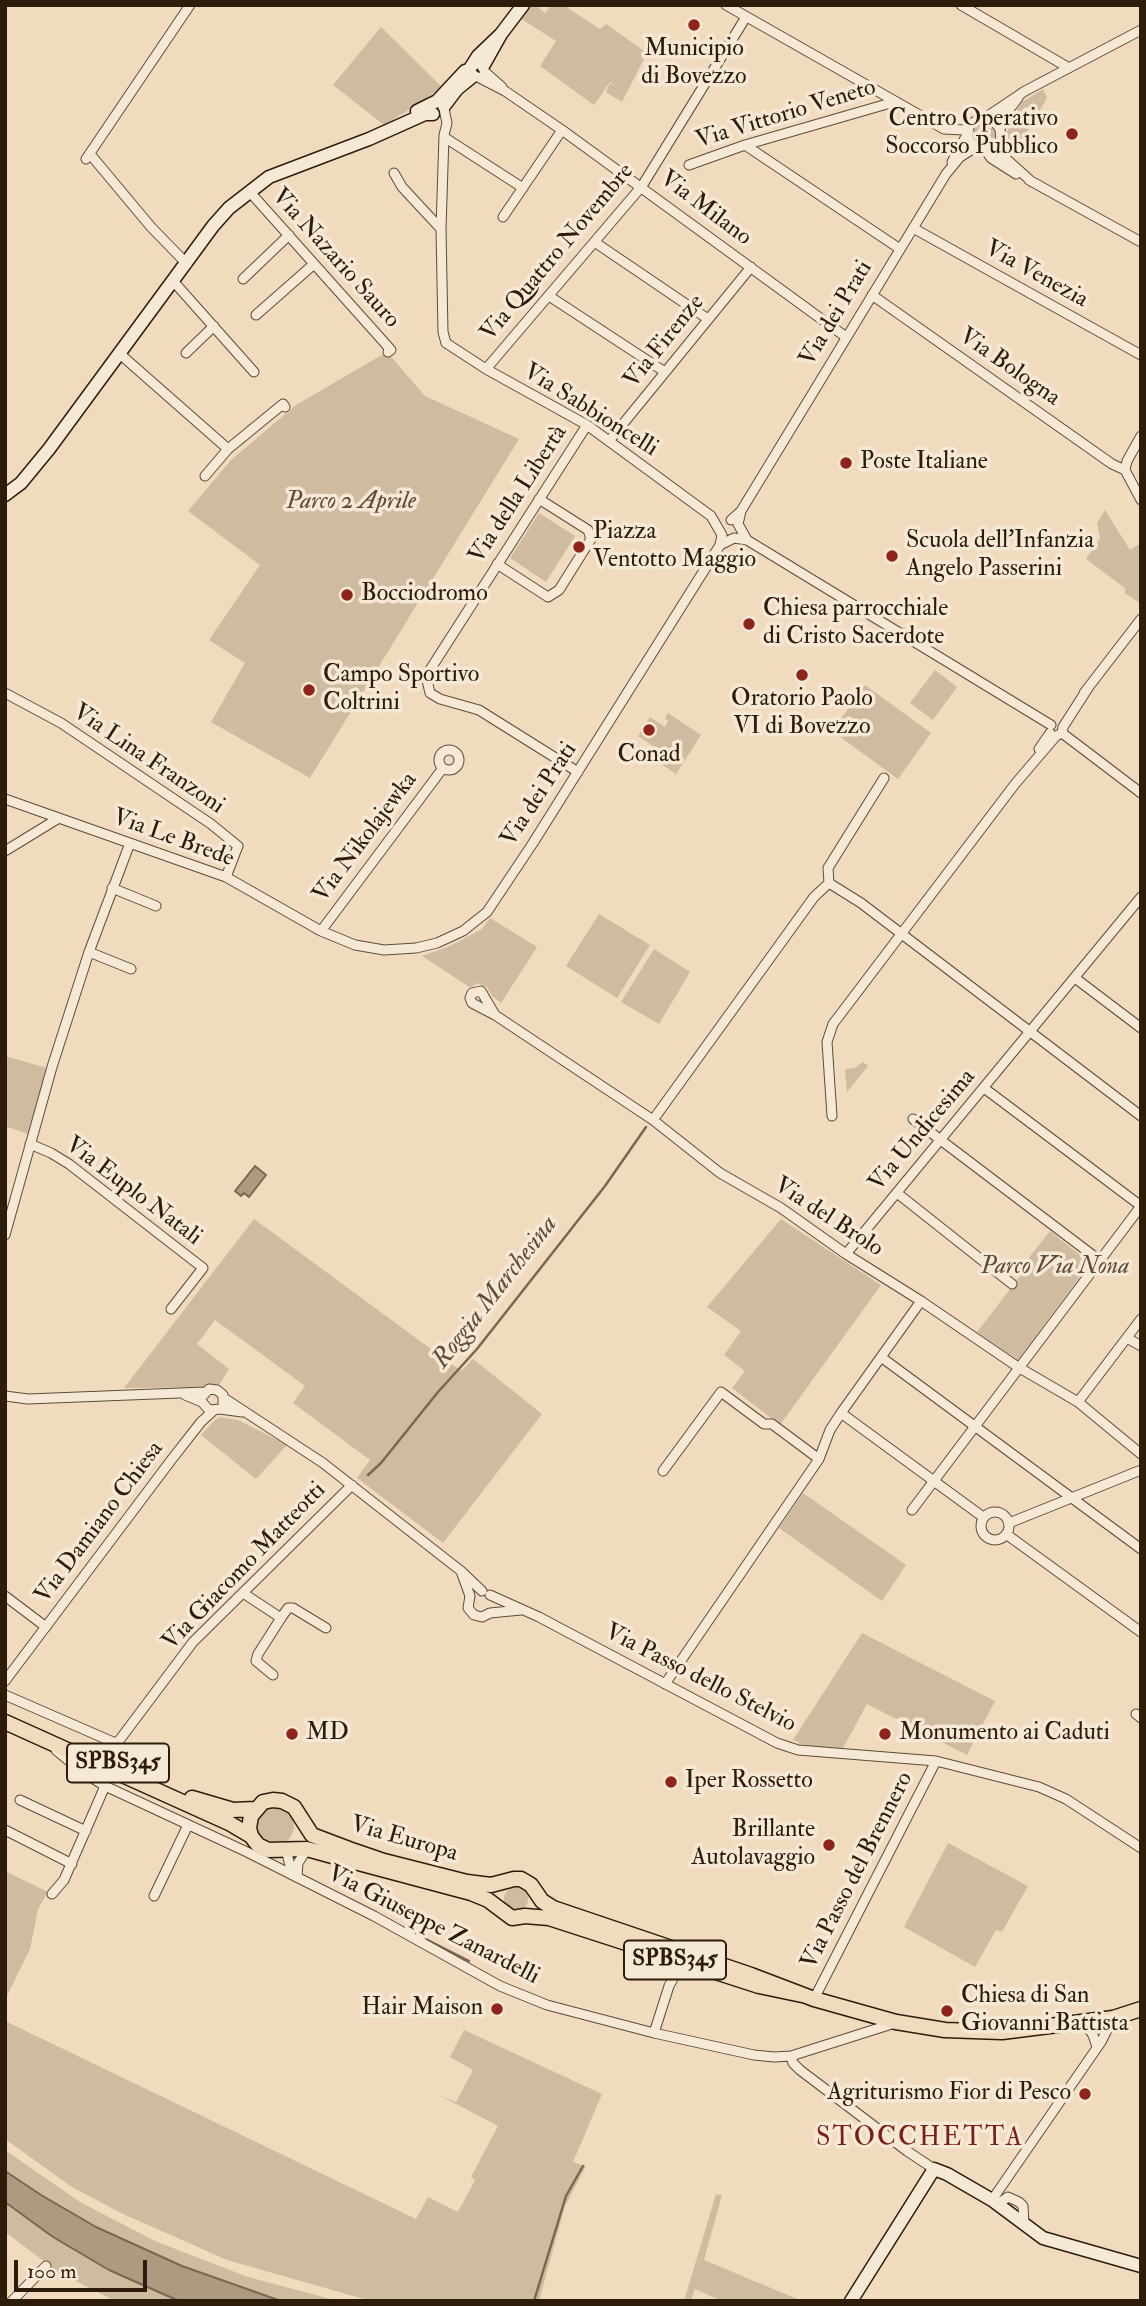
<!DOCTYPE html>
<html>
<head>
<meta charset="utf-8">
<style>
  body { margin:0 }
  #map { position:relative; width:1146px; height:2306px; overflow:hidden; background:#f0dbbf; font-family:"IM FELL Double Pica",serif }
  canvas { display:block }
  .frame { position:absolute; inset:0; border:7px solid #2c1c0a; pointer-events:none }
  .scale { position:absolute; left:14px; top:2260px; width:133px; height:32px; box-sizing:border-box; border:4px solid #2c1c0a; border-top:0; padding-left:9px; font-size:21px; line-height:24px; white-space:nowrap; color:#2c1c0a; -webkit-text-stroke:5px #f5e8d5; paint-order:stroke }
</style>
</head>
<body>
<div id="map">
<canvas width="1146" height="2306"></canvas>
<div class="frame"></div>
<div class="scale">100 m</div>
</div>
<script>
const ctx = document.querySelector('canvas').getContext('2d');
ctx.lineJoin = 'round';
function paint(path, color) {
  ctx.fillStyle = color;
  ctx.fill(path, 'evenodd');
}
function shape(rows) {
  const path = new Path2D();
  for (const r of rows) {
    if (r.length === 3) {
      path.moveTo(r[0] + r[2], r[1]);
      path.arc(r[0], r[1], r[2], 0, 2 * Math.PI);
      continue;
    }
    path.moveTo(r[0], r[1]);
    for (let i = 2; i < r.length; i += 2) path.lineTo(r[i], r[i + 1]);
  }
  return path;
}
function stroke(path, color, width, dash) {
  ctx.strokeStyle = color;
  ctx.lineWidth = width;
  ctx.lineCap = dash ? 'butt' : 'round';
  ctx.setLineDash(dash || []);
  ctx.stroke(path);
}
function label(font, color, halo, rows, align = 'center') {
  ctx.font = font + ' "IM FELL Double Pica",serif';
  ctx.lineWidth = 7;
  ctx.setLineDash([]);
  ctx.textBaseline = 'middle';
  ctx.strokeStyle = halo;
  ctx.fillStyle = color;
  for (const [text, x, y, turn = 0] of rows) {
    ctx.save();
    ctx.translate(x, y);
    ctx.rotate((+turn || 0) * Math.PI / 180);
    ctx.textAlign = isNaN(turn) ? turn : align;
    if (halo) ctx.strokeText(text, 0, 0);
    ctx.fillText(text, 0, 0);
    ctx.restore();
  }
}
const green = shape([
  [528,5,535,5,545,13,552,5,568,5,568,8,600,29,606,24,647,53,622,102,606,92,610,83,618,88,610,82,594,105,540,66,556,41,520,18],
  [381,27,442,87,415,106,384,125,333,85],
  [1043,89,1047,98,1033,122,1028,120,1030,107,1024,108,1025,119,1014,114,1022,102],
  [1015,117,1032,124,1013,154,1008,151,1005,141,1010,120,1012,120],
  [984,134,12],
  [387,352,425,396,519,439,310,778,211,722,245,663,209,640,260,565,188,511,231,460,296,405],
  [1105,510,1130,550,1141,543,1141,604,1125,593,1125,588,1086,559,1100,538,1097,523],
  [539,513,575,536,546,582,510,558],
  [935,670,957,687,933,720,910,703],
  [865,685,931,733,898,779,832,731],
  [668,713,701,735,676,774,648,755,653,746,638,736,650,717,665,727,668,721,665,719],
  [599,914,650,945,617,998,566,966],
  [490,918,537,947,501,1003,492,996,487,987,477,983,471,988,422,956,450,946,482,929],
  [654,949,690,972,659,1024,621,1002],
  [5,1056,47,1068,28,1134,5,1126],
  [863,1062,868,1066,847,1092,845,1069,855,1068],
  [254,1219,461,1371,473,1359,542,1414,443,1543,357,1478,370,1460,293,1403,305,1386,215,1320,197,1344,229,1369,218,1387,124,1388],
  [781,1219,881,1285,780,1425,732,1388,745,1371,724,1355,741,1331,707,1307],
  [1050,1231,1090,1263,1018,1360,977,1332,1031,1262,1028,1259],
  [220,1417,238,1420,287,1445,256,1479,201,1435,215,1420],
  [803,1493,906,1565,882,1601,779,1528],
  [862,1633,995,1701,967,1755,867,1704,843,1748,815,1747,799,1744,799,1742,793,1740],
  [275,1826,19],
  [948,1843,1028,1886,1002,1932,996,1930,975,1967,904,1927],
  [5,1871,48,1892,38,1909,30,1949,5,2000],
  [516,1899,12],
  [5,2021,416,2219,428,2197,458,2212,475,2180,471,2177,498,2126,439,2095,456,2102,473,2070,450,2057,464,2030,602,2094,573,2162,586,2166,565,2206,539,2301,371,2301,227,2260,121,2213,72,2187,5,2139],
  [5,2150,80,2202,155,2241,248,2277,338,2301,277,2299,182,2266,96,2227,41,2195,5,2171],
  [716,2194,722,2195,704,2260,802,2301,722,2301,695,2289,691,2301,684,2301],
  [5,2202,53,2237,108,2270,179,2301,115,2301,50,2268,45,2262,5,2232]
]);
const water = shape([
  [255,1166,266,1175,249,1197,244,1193,241,1196,235,1191,255,1166],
  [5,2171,41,2195,96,2227,182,2266,281,2301,179,2301,109,2270,53,2237,5,2202,5,2171]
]);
const stream = shape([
  [368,1475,381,1463,438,1392,477,1349,605,1186,646,1127],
  [400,1926,469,1961],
  [534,2301,566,2196,583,2166]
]);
const street = shape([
  [726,5,944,129,964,130,974,122,985,118,994,121,1000,129,1002,155,1032,182],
  [961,5,1069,68],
  [484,71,502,87],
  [478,77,505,91,562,130,846,337],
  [985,118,1025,91,1141,30],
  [1000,129,1008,111,1018,98],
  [968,132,968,138,974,148,986,151,991,158,1016,174],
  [444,137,523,188],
  [745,145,900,249],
  [90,154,151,227,187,264],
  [86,159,190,5],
  [952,162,969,131],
  [689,165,745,145,894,102],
  [394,173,402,187,441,229],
  [1029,180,1141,242],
  [249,191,391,350,388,352],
  [503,217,562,130],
  [913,228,1141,355],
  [596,243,708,319],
  [243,279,289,235],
  [174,282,254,372],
  [872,295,1112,464,1125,470],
  [549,296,665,372],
  [256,315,314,264],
  [186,353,214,326],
  [120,354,228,449],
  [486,369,642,186,746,17],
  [609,441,751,267],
  [1125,470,1127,461,1141,436],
  [1125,470,1141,500],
  [205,476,228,449,283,404,285,407],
  [741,511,738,524,747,540],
  [731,520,741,511,946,174,960,157,974,148],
  [720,545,734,538,747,540,1051,725],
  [497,564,548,597,559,590,591,539,588,530,539,499],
  [5,693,61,723,211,824,238,846,226,877],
  [1084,693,1141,619],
  [1062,733,1141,793],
  [1039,749,1050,733],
  [449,760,10],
  [578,772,479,710,440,699,430,693,426,676,587,425],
  [5,799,226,877,321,931,355,945,384,950,416,948,437,943,463,931,487,912,533,843,720,545,722,535,711,516,587,425,486,369,446,343,443,332,441,229,444,135,447,123,444,109],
  [5,851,59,818],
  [829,883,828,868,884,778],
  [112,888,156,906],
  [321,931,443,768],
  [89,952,131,969],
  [1075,978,1141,1028],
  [495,1015,481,991,472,993,470,998,472,1003,495,1015,653,1120,720,1173,781,1208,846,1254,921,1301,1018,1367,1078,1402,1141,1454],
  [984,1088,1141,1206],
  [832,1116,827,1042,833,1024,1015,784,1056,736,1062,733,1063,727,1088,688],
  [913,1119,1099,1260],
  [653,1120,814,897,829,883,861,903,1141,1116],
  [30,1144,51,1153,69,1164,203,1268,171,1309],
  [897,1193,1012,1284],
  [5,1235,52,1067,89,952,130,843],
  [846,1254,1141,897],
  [1127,1338,1141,1346],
  [881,1357,1141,1549],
  [185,1395,202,1402,209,1410,220,1409,242,1412],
  [5,1396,28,1399,205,1392],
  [202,1397,209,1389,217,1390,223,1395,223,1403],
  [224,1398,323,1463,461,1571,482,1591],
  [1078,1402,1141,1319],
  [841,1413,983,1517],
  [663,1471,721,1392,764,1424,772,1424,819,1459],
  [912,1510,1141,1206],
  [995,1526,14],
  [1009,1523,1141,1470],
  [1006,1534,1141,1632],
  [462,1574,470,1596,468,1608,474,1615,482,1617,490,1613,521,1610],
  [243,1593,281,1618,288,1608,293,1608,326,1628],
  [490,1595,539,1617,777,1743,798,1750,936,1761,1039,1787,1066,1799,1141,1848],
  [5,1596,46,1627],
  [273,1675,256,1661,258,1654,281,1618],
  [5,1681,172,1459,201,1422,213,1411],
  [665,1684,819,1459,830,1430,841,1413,921,1301],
  [5,1695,113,1742,118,1742,193,1642,352,1485],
  [1136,1714,1141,1718],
  [56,1750,81,1771,105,1786,247,1852,374,1916,500,1986,547,2005,654,2033,754,2055,774,2057,791,2056,895,2023],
  [20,1800,86,1831],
  [5,1830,72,1864],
  [286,1849,290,1866,296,1877],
  [297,1877,298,1863,307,1849],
  [52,1894,64,1880,105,1786],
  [154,1896,188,1825],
  [814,1999,936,1761],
  [1078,2023,1088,2028,1093,2035,1097,2047],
  [654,2033,669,1986,682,1962],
  [791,2056,793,2063,800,2070,907,2151,934,2169],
  [992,2200,1101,2042,1113,2018],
  [998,2204,1008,2197,1019,2202,1023,2206,1024,2224],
  [12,2301,46,2266]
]);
const secondary = shape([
  [483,66,501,34,523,5],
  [444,106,457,89,473,76],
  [417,111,437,101,465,71,469,70,478,56,501,34],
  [5,495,21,483,49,449,213,226,229,208,269,177,369,139,425,114,433,114],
  [851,2301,934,2169,947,2174,992,2200,1043,2238,1141,2266]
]);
const primary = shape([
  [5,1722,229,1823,251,1836],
  [192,1798,233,1810,255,1809],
  [802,1995,759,1986,549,1918,525,1916,512,1918,488,1900,471,1893,336,1857,307,1849,268,1850,258,1845,251,1836,249,1828,251,1816,263,1802,273,1800,282,1801,294,1807,312,1835,349,1849,384,1861,467,1882,491,1885,514,1879,521,1879,531,1885,542,1901,553,1908,751,1975,814,1999,896,2022,945,2030,1002,2032,1113,2018,1141,2009]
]);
const markers = [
  [694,25,7,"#8f2418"],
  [1072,134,7,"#8f2418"],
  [846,463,7,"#8f2418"],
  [579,547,7,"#8f2418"],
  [892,556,7,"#8f2418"],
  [347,595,7,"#8f2418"],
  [749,624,7,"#8f2418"],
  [802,675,7,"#8f2418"],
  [309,690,7,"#8f2418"],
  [649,730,7,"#8f2418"],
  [292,1734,7,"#8f2418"],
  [885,1734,7,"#8f2418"],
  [671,1782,7,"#8f2418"],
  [829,1845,7,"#8f2418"],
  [497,2009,7,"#8f2418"],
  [947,2011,7,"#8f2418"],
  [1085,2094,7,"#8f2418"]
];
const shields = [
  [118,1763,102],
  [675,1960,102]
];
const shieldNames = [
  ["SPBS345",118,1763],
  ["SPBS345",675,1960]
];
const poiNames = [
  ["Municipio",694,50,"center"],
  ["di Bovezzo",694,78,"center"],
  ["Centro Operativo",1058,120,"right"],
  ["Soccorso Pubblico",1058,148,"right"],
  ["Poste Italiane",860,463],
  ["Piazza",593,533],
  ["Ventotto Maggio",593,561],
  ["Scuola dell'Infanzia",906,542],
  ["Angelo Passerini",906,570],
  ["Bocciodromo",361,595],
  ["Chiesa parrocchiale",763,610],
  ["di Cristo Sacerdote",763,638],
  ["Campo Sportivo",323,676],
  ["Coltrini",323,704],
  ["Oratorio Paolo",802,700,"center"],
  ["VI di Bovezzo",802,728,"center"],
  ["Conad",649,756,"center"],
  ["MD",306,1734],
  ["Monumento ai Caduti",899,1734],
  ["Iper Rossetto",685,1782],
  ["Brillante",815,1831,"right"],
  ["Autolavaggio",815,1859,"right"],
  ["Chiesa di San",961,1997],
  ["Giovanni Battista",961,2025],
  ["Hair Maison",483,2009,"right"],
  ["Agriturismo Fior di Pesco",1071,2094,"right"]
];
const streetNames = [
  ["Via Vittorio Veneto",786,115,-17],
  ["Via Milano",705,209,37],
  ["Via Quattro Novembre",558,253,-50],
  ["Via Nazario Sauro",335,259,48],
  ["Via Venezia",1036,275,29],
  ["Via dei Prati",837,314,-59],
  ["Via Firenze",665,342,-51],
  ["Via Bologna",1009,368,35],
  ["Via Sabbioncelli",590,411,32],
  ["Via della Libertà",519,495,-57],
  ["Via Lina Franzoni",148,760,34],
  ["Via dei Prati",540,795,-57],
  ["Via Nikolajewka",366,838,-53],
  ["Via Le Brede",173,839,20],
  ["Via Undicesima",923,1131,-50],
  ["Via Euplo Natali",133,1192,37],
  ["Via del Brolo",828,1218,33],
  ["Via Damiano Chiesa",100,1523,-53],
  ["Via Giacomo Matteotti",245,1567,-46],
  ["Via Passo dello Stelvio",700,1679,27],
  ["Via Europa",404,1840,16],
  ["Via Passo del Brennero",858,1871,-63],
  ["Via Giuseppe Zanardelli",433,1926,27]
];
const parkNames = [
  ["Parco 2 Aprile",351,503],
  ["Parco Via Nona",1055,1268]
];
const waterNames = [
  ["Roggia Marchesina",496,1293,-52]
];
const neighbourhoodNames = [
  ["STOCCHETTA",920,2139]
];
paint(green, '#cfbba0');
paint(water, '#ad9a81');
stroke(water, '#796851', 2);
stroke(stream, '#796851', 2.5);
stroke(street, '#5d4c37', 11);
stroke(secondary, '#2c1c0a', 15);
stroke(primary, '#2c1c0a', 17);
stroke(street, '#f5e8d5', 9);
stroke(secondary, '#f5e8d5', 12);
stroke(primary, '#f0dbbf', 14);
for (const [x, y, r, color] of markers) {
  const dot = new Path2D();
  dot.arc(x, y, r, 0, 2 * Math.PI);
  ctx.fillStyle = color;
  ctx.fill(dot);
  stroke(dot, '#f5e8d5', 2.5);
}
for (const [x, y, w] of shields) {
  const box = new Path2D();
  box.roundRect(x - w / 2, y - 19.5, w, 39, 5);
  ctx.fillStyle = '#f5e8d5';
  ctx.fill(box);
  stroke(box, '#2c1c0a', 2);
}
label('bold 23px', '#2c1c0a', null, shieldNames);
label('24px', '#2c1c0a', '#f5e8d5', poiNames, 'left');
label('24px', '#2c1c0a', '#f5e8d5', streetNames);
label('italic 24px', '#5d4c37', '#f5e8d5', parkNames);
label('italic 26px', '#604e3a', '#f5e8d5', waterNames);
ctx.letterSpacing = '2px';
label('26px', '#7a1f14', '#f5e8d5', neighbourhoodNames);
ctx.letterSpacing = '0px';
</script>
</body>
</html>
